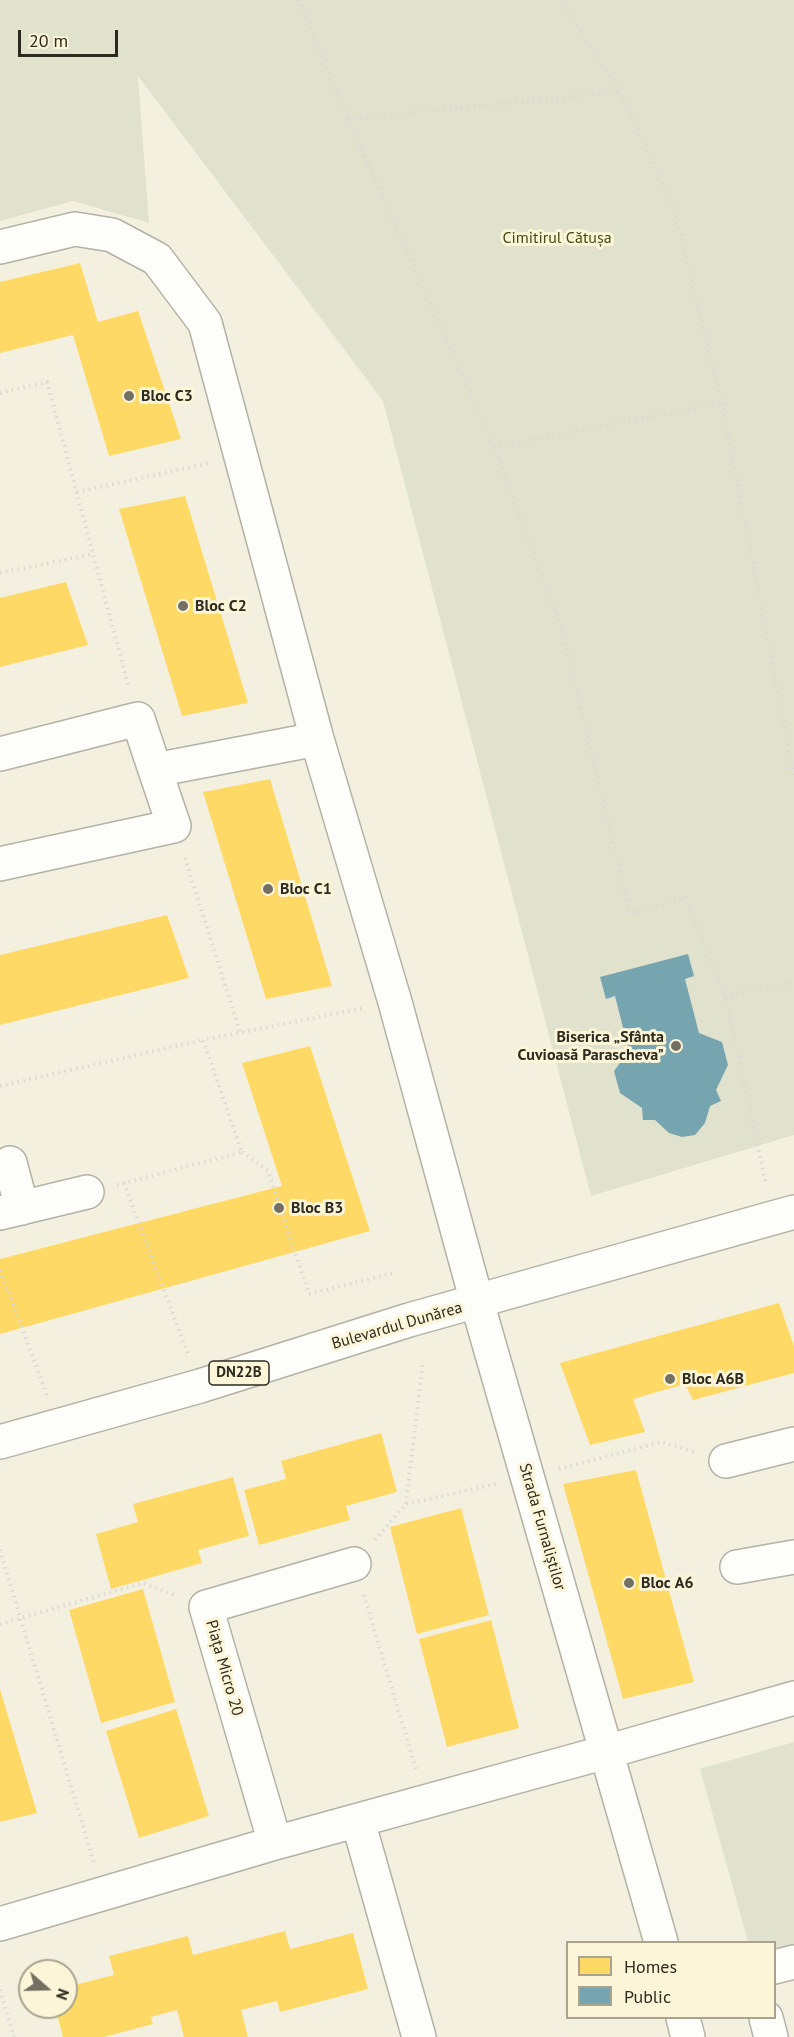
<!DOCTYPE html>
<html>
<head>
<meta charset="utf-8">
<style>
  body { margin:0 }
  #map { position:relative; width:794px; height:2037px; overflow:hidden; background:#f4f0e0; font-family:"PT Sans",sans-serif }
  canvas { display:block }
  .legend { position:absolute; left:566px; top:1941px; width:210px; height:78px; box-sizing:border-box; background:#fcf5d8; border:2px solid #a9a48e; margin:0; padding:8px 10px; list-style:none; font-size:18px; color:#2d2a1f }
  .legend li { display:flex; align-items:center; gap:12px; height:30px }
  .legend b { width:30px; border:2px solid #a9a48e }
  .north { position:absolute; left:18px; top:1959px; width:60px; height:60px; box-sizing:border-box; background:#fcf5d8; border:2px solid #a9a48e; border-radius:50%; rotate:110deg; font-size:16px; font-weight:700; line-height:24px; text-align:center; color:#2d2a1f }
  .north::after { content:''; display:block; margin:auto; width:21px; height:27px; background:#736f63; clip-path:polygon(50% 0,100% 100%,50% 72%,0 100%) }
  .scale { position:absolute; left:18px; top:30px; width:100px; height:27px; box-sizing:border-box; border:3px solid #2d2a1f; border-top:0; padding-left:8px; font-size:18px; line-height:21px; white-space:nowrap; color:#2d2a1f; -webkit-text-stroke:4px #fcf5d8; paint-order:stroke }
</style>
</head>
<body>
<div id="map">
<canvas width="794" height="2037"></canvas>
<ul class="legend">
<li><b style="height:16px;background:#ffd966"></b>Homes</li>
<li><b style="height:16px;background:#76a5af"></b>Public</li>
</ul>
<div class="north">N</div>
<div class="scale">20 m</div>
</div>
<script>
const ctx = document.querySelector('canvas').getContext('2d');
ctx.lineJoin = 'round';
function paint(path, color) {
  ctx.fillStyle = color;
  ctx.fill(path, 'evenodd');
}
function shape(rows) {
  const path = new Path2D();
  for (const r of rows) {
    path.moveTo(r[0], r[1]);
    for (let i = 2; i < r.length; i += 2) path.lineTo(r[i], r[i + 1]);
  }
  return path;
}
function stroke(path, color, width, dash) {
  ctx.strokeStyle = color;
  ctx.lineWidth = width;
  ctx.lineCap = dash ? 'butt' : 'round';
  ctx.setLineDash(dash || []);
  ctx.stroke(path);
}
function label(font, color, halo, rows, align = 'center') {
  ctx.font = font + ' "PT Sans",sans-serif';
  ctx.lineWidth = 6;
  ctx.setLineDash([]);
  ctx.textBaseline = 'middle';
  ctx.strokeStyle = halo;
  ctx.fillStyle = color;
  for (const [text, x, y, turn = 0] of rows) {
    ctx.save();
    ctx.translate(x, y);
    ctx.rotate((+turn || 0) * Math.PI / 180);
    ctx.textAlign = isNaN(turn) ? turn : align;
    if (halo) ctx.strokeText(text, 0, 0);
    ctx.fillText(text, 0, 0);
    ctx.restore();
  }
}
const green = shape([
  [0,0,794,0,794,1135,591,1196,383,401,138,76,149,223,73,201,0,221],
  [794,1742,794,1944,775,1948,774,1942,748,1942,700,1769]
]);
const homes = shape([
  [80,263,98,322,138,311,181,439,109,456,73,335,0,353,0,282],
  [185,496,248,703,182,716,119,509],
  [66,582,88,645,0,667,0,598],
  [270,779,332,986,266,999,203,792],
  [167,915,189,978,0,1025,0,955],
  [310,1046,370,1231,0,1334,0,1259,282,1186,242,1063],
  [779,1303,794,1346,794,1373,693,1400,685,1384,633,1399,645,1432,590,1445,560,1363],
  [381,1433,397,1492,346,1506,350,1520,259,1545,244,1490,286,1479,281,1461],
  [636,1470,694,1682,623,1699,563,1484],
  [233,1477,249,1536,198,1550,202,1563,111,1589,96,1534,138,1522,133,1504],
  [461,1508,489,1615,417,1634,390,1527],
  [143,1589,175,1702,101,1723,69,1610],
  [491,1620,519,1728,447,1747,419,1639],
  [0,1689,37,1813,0,1822],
  [176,1709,209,1816,139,1838,106,1731],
  [285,1931,290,1949,353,1933,368,1989,280,2012,277,2001,241,2010,248,2037,184,2037,177,2010,151,2017,153,2024,104,2037,63,2037,55,2007,66,2007,66,1987,114,1975,109,1956,188,1936,193,1955]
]);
const public = shape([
  [688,954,694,976,685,979,699,1033,722,1042,728,1065,716,1090,721,1101,710,1106,705,1123,695,1135,682,1137,669,1133,655,1120,643,1120,642,1108,620,1093,614,1071,629,1051,615,996,606,999,600,977]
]);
const path = shape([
  [299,0,348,119,494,447,563,634,630,914,685,898,725,996,766,1184],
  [560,0,620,92,674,209,722,403,794,778],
  [348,119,620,92],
  [0,393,47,382,129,688],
  [494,447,722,403],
  [77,492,209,463],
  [0,573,93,554],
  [185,858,240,1032],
  [725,996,794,982],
  [0,1086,203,1040],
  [242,1152,268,1171,309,1294,394,1273],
  [124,1183,188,1354],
  [117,1185,242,1152,203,1040,364,1008],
  [0,1270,47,1395],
  [559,1469,661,1442,696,1452],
  [406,1504,423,1361],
  [375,1540,406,1504,496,1484],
  [0,1550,94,1863],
  [364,1595,416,1769],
  [0,1624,143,1583,174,1595],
  [0,1990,14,2037]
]);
const minor = shape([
  [0,247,75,229,112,235,157,259,205,323,317,739,395,1002,477,1302,661,1942],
  [0,754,138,719,155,770,317,739],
  [0,864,174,826,155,770],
  [10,1163,22,1208],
  [0,1213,87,1192],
  [726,1461,794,1444],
  [737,1567,794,1557],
  [358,1821,419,2037],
  [275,1843,206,1607,354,1564],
  [0,1924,275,1843,606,1752,794,1698],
  [774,1967,794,1962],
  [683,2018,688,2037],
  [766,2018,771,2037]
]);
const major = shape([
  [0,1442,200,1386,409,1320,794,1212]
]);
const markers = [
  [129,396,6,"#736f63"],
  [183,606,6,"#736f63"],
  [268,889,6,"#736f63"],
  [676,1046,6,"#736f63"],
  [279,1208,6,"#736f63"],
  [670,1379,6,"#736f63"],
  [629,1583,6,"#736f63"]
];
const shields = [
  [239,1373,60]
];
const shieldNames = [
  ["DN22B",239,1373]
];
const parkNames = [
  ["Cimitirul Cătușa",557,238]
];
const poiNames = [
  ["Bloc C3",141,396],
  ["Bloc C2",195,606],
  ["Bloc C1",280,889],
  ["Biserica „Sfânta",664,1037,"right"],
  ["Cuvioasă Parascheva\"",664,1055,"right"],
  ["Bloc B3",291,1208],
  ["Bloc A6B",682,1379],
  ["Bloc A6",641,1583]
];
const streetNames = [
  ["Bulevardul Dunărea",397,1326,-16],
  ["Strada Furnaliștilor",542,1527,74],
  ["Piața Micro 20",224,1668,74]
];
paint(green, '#e1e2ce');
paint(homes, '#ffd966');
paint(public, '#76a5af');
stroke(minor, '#b4b1a5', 36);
stroke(major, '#b4b1a5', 36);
stroke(path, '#dad9d4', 4, [1.5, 4.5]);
stroke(minor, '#fdfdfa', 33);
stroke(major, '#fdfdfa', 33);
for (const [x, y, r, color] of markers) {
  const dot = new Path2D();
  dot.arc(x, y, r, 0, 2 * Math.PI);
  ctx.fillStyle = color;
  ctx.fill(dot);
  stroke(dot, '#fcf5d8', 2);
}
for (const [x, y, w] of shields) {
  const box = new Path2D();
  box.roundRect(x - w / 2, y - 12, w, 24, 4.5);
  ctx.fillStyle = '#fcf5d8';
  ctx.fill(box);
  stroke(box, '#2d2a1f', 1.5);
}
label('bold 15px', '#2d2a1f', null, shieldNames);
label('16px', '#414c10', '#fcf5d8', parkNames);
label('bold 16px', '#2d2a1f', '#fcf5d8', poiNames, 'left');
label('16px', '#2d2a1f', '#fcf5d8', streetNames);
</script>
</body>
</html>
